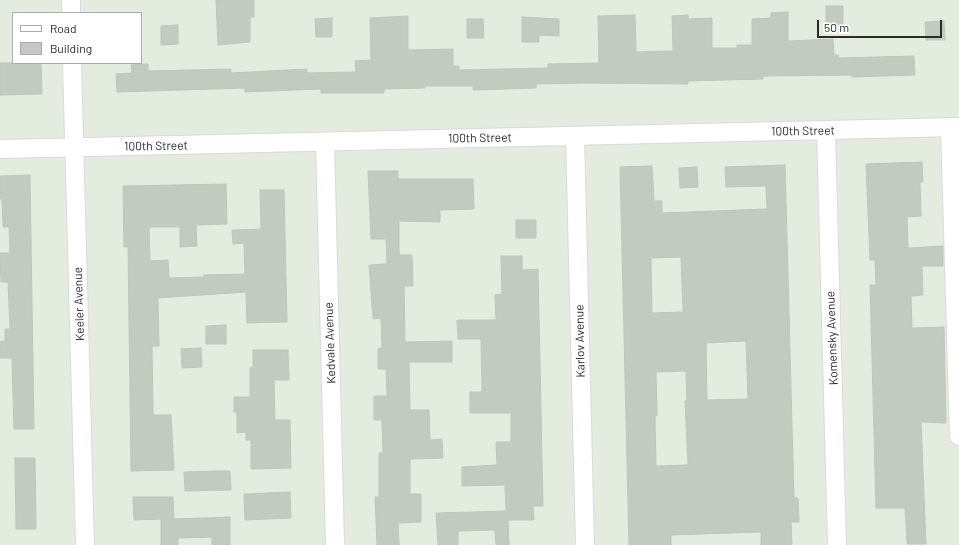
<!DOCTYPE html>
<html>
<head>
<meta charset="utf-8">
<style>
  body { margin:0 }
  #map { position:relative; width:959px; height:545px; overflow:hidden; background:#e3ecdf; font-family:Barlow,sans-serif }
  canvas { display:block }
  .legend { position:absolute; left:12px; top:12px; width:130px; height:52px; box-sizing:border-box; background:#fff; border:1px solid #aaa; margin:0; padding:5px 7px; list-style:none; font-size:12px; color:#2b2b2b }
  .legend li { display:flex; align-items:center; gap:8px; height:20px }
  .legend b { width:20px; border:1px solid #aaa }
  .scale { position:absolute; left:817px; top:20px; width:125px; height:18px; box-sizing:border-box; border:2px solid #2b2b2b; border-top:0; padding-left:5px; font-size:12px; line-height:14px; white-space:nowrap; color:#2b2b2b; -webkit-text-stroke:3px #fff; paint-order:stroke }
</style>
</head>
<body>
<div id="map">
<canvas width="959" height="545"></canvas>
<ul class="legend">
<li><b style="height:5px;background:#fff"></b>Road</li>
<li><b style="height:11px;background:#c3cbc1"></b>Building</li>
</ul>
<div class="scale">50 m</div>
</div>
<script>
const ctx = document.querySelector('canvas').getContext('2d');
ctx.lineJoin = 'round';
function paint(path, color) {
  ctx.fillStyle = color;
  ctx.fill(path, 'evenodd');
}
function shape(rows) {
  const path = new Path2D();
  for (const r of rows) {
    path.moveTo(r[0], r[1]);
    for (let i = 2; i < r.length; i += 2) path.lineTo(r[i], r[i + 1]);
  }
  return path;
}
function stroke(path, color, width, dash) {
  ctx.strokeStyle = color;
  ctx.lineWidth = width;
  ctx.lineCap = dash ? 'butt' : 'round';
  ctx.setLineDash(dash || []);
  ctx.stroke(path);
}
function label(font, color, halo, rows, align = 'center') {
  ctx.font = font + ' Barlow,sans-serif';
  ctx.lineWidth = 3;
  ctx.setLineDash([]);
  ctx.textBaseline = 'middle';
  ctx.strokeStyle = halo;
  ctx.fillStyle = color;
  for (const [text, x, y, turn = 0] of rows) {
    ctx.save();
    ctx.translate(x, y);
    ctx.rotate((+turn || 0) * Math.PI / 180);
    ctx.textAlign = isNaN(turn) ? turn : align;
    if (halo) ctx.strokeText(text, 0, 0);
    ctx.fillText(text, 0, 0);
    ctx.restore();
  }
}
const building = shape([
  [216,0,254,0,254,17,250,17,250,42,218,45,216,0],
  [826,6,843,6,843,24,826,25,826,6],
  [788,12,788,41,833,39,834,55,838,55,839,58,914,56,915,75,852,77,852,75,763,76,763,79,688,81,688,84,584,83,536,84,536,88,473,90,473,86,425,86,425,88,384,89,384,93,321,93,321,89,245,92,245,88,117,92,116,74,132,73,131,65,148,64,148,71,231,69,231,73,307,69,307,73,356,72,355,61,371,60,370,18,408,16,408,50,453,49,453,66,459,66,459,70,548,68,548,64,599,63,598,16,635,15,636,52,673,51,672,16,688,15,688,19,712,18,712,48,737,48,737,45,752,45,752,19,771,18,771,13,788,12],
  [522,17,559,19,559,36,539,35,539,42,522,42,522,17],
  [332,18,332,37,316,37,315,19,332,18],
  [467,19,483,19,484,38,467,38,467,19],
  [944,21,945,40,926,40,925,22,944,21],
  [178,25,178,44,161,45,161,26,178,25],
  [0,63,41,63,42,94,0,95,0,63],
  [922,162,923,182,920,182,921,216,907,217,908,248,943,246,943,266,922,266,923,295,911,296,912,328,944,327,946,423,921,422,926,544,907,544,905,508,876,508,870,285,876,285,875,260,870,260,866,164,922,162],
  [785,165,794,498,798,498,799,522,791,522,792,545,761,545,761,532,671,535,671,545,629,545,620,167,652,166,654,201,662,201,662,213,767,209,766,186,726,187,725,167,785,165],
  [681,257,683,312,652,313,651,258,681,257],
  [746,341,748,399,707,400,706,343,746,341],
  [686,371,687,401,685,401,688,465,656,466,655,416,657,415,656,372,686,371],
  [697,167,698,187,680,188,679,168,697,167],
  [368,171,398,171,398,179,473,179,474,209,440,210,440,222,399,221,399,255,412,255,413,286,404,286,405,342,452,341,452,362,409,362,410,410,429,410,430,440,442,439,443,458,410,459,410,494,421,494,421,522,398,523,399,545,377,545,375,497,379,497,379,453,383,453,382,420,374,420,374,396,387,396,386,369,378,369,378,349,382,348,381,318,373,319,369,265,387,264,386,239,371,239,368,171],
  [30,175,34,429,14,429,12,358,0,358,0,342,5,341,5,329,10,329,8,282,1,282,0,253,10,253,9,227,3,227,2,199,0,199,0,176,30,175],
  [226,184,227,224,196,225,197,246,180,247,180,227,149,227,150,261,168,260,169,278,204,277,204,275,245,274,244,243,233,244,232,230,261,229,260,190,284,190,287,322,247,323,246,292,158,298,159,346,152,346,153,415,171,415,174,470,131,471,128,247,124,247,123,186,226,184],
  [516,220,536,220,536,238,516,238,516,220],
  [501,256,522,256,522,270,538,269,543,506,533,506,534,520,508,520,509,545,496,545,495,530,458,531,458,545,438,545,436,513,506,511,505,485,462,486,462,467,497,465,496,442,511,442,511,413,470,413,470,392,482,392,481,339,458,339,457,320,496,320,495,295,502,294,501,256],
  [226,325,226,344,206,344,206,326,226,325],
  [201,348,202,367,182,368,181,349,201,348],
  [253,350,288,350,289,380,274,380,275,420,290,420,291,468,251,469,251,440,246,440,246,432,237,433,237,412,234,412,234,397,250,397,250,368,253,367,253,350],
  [15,458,35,458,36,529,16,529,15,458],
  [216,471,230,471,231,490,185,491,184,472,216,471],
  [290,492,291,518,245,520,244,494,290,492],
  [133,497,173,497,174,519,230,517,230,545,212,545,212,537,178,538,178,545,161,545,161,519,134,520,133,497]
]);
const minor = shape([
  [71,0,71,13],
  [72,63,85,545],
  [950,127,959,436],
  [826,130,837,545],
  [575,136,585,545],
  [325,142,335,545],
  [0,149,959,127]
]);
const streetNames = [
  ["100th Street",803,131,-1],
  ["100th Street",480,138,-1],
  ["100th Street",156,146,-1],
  ["Keeler Avenue",79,304,-92],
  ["Komensky Avenue",832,338,-92],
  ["Karlov Avenue",580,341,-91],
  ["Kedvale Avenue",330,343,-92]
];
paint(building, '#c3cbc1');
stroke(building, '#bcc7b9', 1);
stroke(minor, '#e1d4e3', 20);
stroke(minor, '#fff', 18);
label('12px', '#2b2b2b', '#fff', streetNames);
</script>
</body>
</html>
